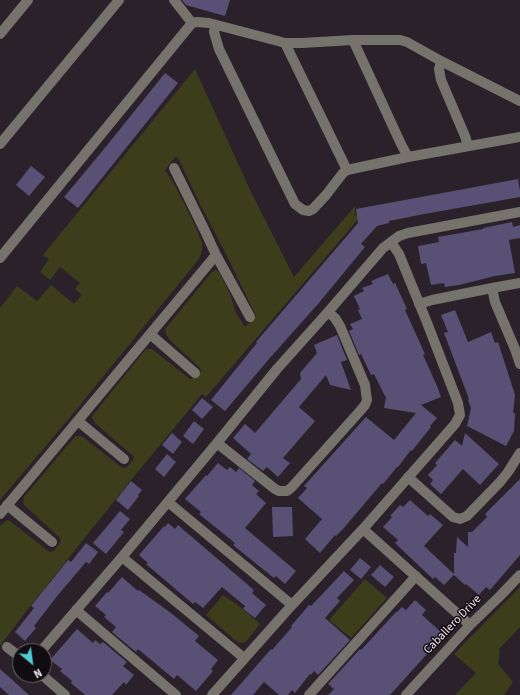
<!DOCTYPE html>
<html>
<head>
<meta charset="utf-8">
<style>
  body { margin:0 }
  #map { position:relative; width:520px; height:695px; overflow:hidden; background:#2b212b; font-family:"Source Sans 3",sans-serif }
  canvas { display:block }
  .north { position:absolute; left:12px; top:643px; width:40px; height:40px; box-sizing:border-box; background:#110c11; border:1px solid #6a6469; border-radius:50%; rotate:151deg; font-size:11px; font-weight:700; line-height:16px; text-align:center; color:#efe8ee }
  .north::after { content:''; display:block; margin:auto; width:14px; height:18px; background:#51ccd3; clip-path:polygon(50% 0,100% 100%,50% 72%,0 100%) }
</style>
</head>
<body>
<div id="map">
<canvas width="520" height="695"></canvas>
<div class="north">N</div>
</div>
<script>
const ctx = document.querySelector('canvas').getContext('2d');
ctx.lineJoin = 'round';
function paint(path, color) {
  ctx.fillStyle = color;
  ctx.fill(path, 'evenodd');
}
function shape(rows) {
  const path = new Path2D();
  for (const r of rows) {
    path.moveTo(r[0], r[1]);
    for (let i = 2; i < r.length; i += 2) path.lineTo(r[i], r[i + 1]);
  }
  return path;
}
function stroke(path, color, width, dash) {
  ctx.strokeStyle = color;
  ctx.lineWidth = width;
  ctx.lineCap = dash ? 'butt' : 'round';
  ctx.setLineDash(dash || []);
  ctx.stroke(path);
}
function label(font, color, halo, rows, align = 'center') {
  ctx.font = font + ' "Source Sans 3",sans-serif';
  ctx.lineWidth = 3;
  ctx.setLineDash([]);
  ctx.textBaseline = 'middle';
  ctx.strokeStyle = halo;
  ctx.fillStyle = color;
  for (const [text, x, y, turn = 0] of rows) {
    ctx.save();
    ctx.translate(x, y);
    ctx.rotate((+turn || 0) * Math.PI / 180);
    ctx.textAlign = isNaN(turn) ? turn : align;
    if (halo) ctx.strokeText(text, 0, 0);
    ctx.fillText(text, 0, 0);
    ctx.restore();
  }
}
const green = shape([
  [195,69,251,192,294,277,355,206,355,215,360,215,360,217,206,397,202,394,127,485,24,614,0,646,0,526,6,521,8,520,10,521,48,551,50,552,54,551,61,541,60,538,24,505,23,500,24,497,73,439,76,436,80,436,83,437,121,467,123,468,127,467,133,460,134,456,132,455,95,423,92,418,93,415,146,349,151,349,153,350,190,379,194,378,201,372,200,368,169,339,166,334,165,331,166,328,211,273,215,270,218,271,220,274,230,294,236,313,245,327,256,316,227,256,200,204,179,160,176,156,165,170,173,182,185,205,196,228,202,243,202,251,199,259,66,422,0,500,0,308,17,286,37,301,51,285,74,304,82,295,75,289,80,283,60,267,50,280,40,272,49,259,43,255],
  [365,579,387,598,351,638,329,620],
  [520,587,520,627,499,649,500,650,498,664,513,682,504,695,455,695,476,673,454,654],
  [223,595,239,606,260,624,249,638,245,642,240,643,235,640,206,615]
]);
const building = shape([
  [182,0,230,0,225,16,186,5],
  [165,73,178,83,78,208,64,197,104,149],
  [31,166,45,177,29,196,16,185],
  [518,179,520,191,520,197,419,215,389,221,389,223,377,226,361,244,365,247,318,304,269,359,225,411,211,400,257,343,256,342,358,223,356,209],
  [512,222,513,227,520,225,520,238,509,240,515,273,495,276,459,285,445,287,444,283,431,285,426,263,421,264,418,246,439,242,438,237,483,229,483,228],
  [388,274,393,284,395,283,407,309,405,310,425,354,423,355,437,386,441,397,421,405,437,418,430,426,431,427,412,451,411,450,398,467,397,467,383,484,382,483,343,529,336,536,335,535,320,553,305,539,322,519,298,498,307,488,304,486,366,417,394,440,416,413,384,408,386,397,385,396,374,374,371,375,361,354,359,355,349,331,353,329,350,324,362,319,358,310,360,309,354,296,364,291,362,288,373,284,371,281],
  [455,310,468,342,491,332,495,343,498,342,515,395,513,413,515,413,514,431,506,446,467,426,471,408,468,400,469,399,444,333,448,332,441,315],
  [337,335,347,360,341,362,351,390,330,385,326,375,299,407,315,421,283,458,290,463,278,477,267,467,263,471,247,459,251,454,233,438,245,424,255,433,301,379,300,373,317,353,314,345],
  [202,398,213,407,202,419,192,410],
  [194,421,204,429,193,444,183,436],
  [172,433,182,442,173,454,162,445],
  [465,433,499,464,480,485,463,469,441,494,430,484,433,480,428,475,437,465,435,463,455,440,462,446],
  [167,454,176,462,164,477,155,469],
  [218,463,227,470,230,467,236,472,239,468,255,481,252,485,259,491,256,494,266,503,245,528,296,571,285,584,276,576,274,578,233,545,235,543,199,514,201,512,185,499,206,475,207,476],
  [520,479,520,555,490,590,486,587,479,595,466,584,465,585,454,575,444,585,435,577,433,579,395,543,398,540,383,527,392,517,390,516,400,505,403,507,410,500,428,516,430,514,443,525,424,546,454,574,454,553,456,553,457,537,468,547,468,532,472,532,487,517,485,514],
  [131,481,142,490,138,495,139,496,128,510,116,500],
  [272,507,292,507,293,536,273,537],
  [120,511,130,519,121,530,124,532,106,554,93,543],
  [168,523,175,529,178,525,185,531,254,590,252,593,266,605,255,618,243,609,245,606,222,587,203,608,195,602,193,604,146,564,148,563,139,555,164,526,165,527],
  [86,543,98,552,89,564,86,562,58,595,34,626,36,628,25,641,15,632,34,608,31,606,68,560,71,562],
  [360,558,371,567,361,579,350,570],
  [380,565,394,577,385,587,371,575],
  [344,571,354,580,337,598,340,601,325,618,350,640,318,675,314,671,311,675,310,674,295,693,292,690,288,695,279,695,264,682,253,695,231,695,271,649,272,650,292,627,291,626,309,605,311,606],
  [122,577,138,591,139,590,171,613,199,636,195,641,218,660,211,669,213,671,196,691,177,675,174,679,138,649,136,652,112,632,116,627,104,617,106,615,95,606,107,592,108,593],
  [415,600,426,610,422,615,441,632,433,641,436,644,390,695,328,695,334,689,328,684,360,649,361,650,396,612,397,612,402,607,406,610],
  [77,629,93,643,95,640,100,644,103,642,127,662,123,666,134,675,126,685,124,682,112,695,85,695,71,683,72,681,60,671,62,669,50,660],
  [0,669,18,685,29,695,9,695,0,687]
]);
const minor = shape([
  [174,0,192,23,197,22,209,23,278,41,285,43,302,43,353,40,400,40,407,42,441,61,520,101],
  [215,25,214,32,219,49,293,200,295,204,303,210,309,211,313,209,326,195,343,173,347,170,408,157,520,137],
  [0,34,28,0],
  [353,40,401,144,408,157],
  [285,43,347,170],
  [441,61,439,69,441,80,465,136,468,146],
  [0,144,119,0],
  [174,168,205,231,216,255,250,317],
  [0,258,192,23],
  [492,288,495,302,515,349,520,364],
  [419,304,432,300,492,288,520,283],
  [150,334,195,373],
  [78,421,124,459],
  [217,443,275,489,279,491,287,491,291,488,360,411,365,405,367,400,366,393,365,385,340,326,335,318,328,312],
  [408,477,453,517,460,519,467,516,500,482,508,472,520,453],
  [168,502,292,605],
  [7,505,52,542],
  [0,514,216,255],
  [363,529,470,625],
  [122,557,244,658],
  [76,610,176,695],
  [7,647,20,657],
  [41,651,122,557,217,443,277,369,328,312,383,248,399,236,408,233,520,212],
  [42,675,65,695],
  [212,695,292,605,363,529,455,424,460,415,458,403,426,320,399,254,391,242],
  [309,695,416,576],
  [406,695,470,625,499,597,520,575]
]);
const streetNames = [
  ["Caballero Drive",453,625,-46]
];
paint(green, '#3c3e1b');
paint(building, '#585075');
stroke(minor, '#75736c', 10);
label('12px', '#efe8ee', '#110c11', streetNames);
</script>
</body>
</html>
